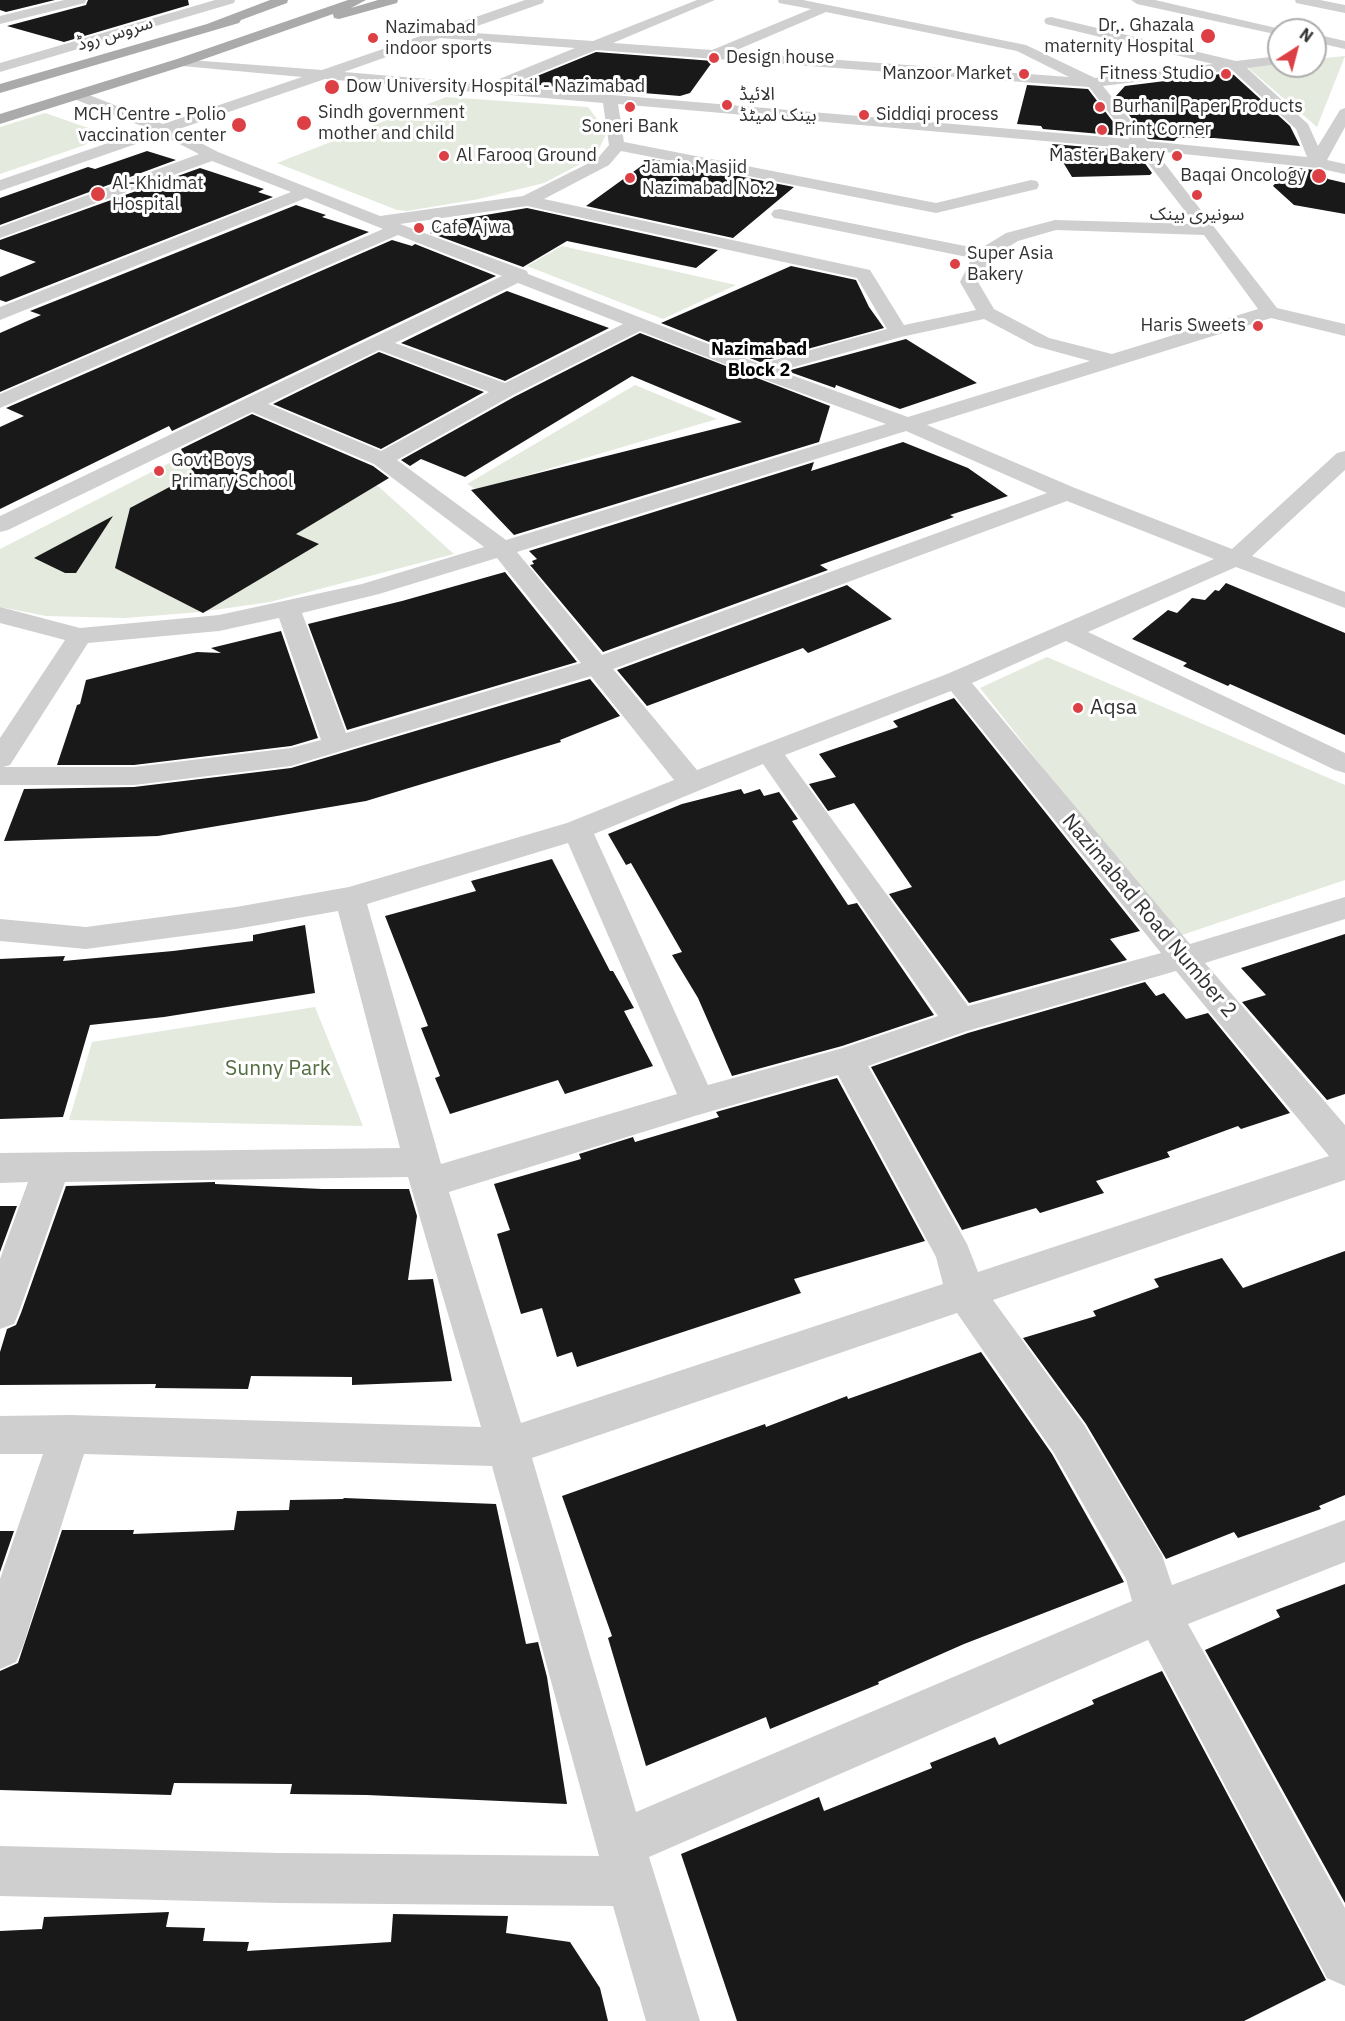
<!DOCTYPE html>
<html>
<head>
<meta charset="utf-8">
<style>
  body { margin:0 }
  #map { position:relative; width:1345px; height:2021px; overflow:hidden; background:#fff; font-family:"IBM Plex Sans",sans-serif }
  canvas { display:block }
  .north { position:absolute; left:1267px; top:18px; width:60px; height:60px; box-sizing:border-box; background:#fff; border:2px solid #adadad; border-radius:50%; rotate:36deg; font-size:16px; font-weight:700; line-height:24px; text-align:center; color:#323232 }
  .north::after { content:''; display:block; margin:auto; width:21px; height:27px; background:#dc4045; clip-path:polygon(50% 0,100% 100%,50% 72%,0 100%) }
</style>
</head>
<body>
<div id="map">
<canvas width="1345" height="2021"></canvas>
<div class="north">N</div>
</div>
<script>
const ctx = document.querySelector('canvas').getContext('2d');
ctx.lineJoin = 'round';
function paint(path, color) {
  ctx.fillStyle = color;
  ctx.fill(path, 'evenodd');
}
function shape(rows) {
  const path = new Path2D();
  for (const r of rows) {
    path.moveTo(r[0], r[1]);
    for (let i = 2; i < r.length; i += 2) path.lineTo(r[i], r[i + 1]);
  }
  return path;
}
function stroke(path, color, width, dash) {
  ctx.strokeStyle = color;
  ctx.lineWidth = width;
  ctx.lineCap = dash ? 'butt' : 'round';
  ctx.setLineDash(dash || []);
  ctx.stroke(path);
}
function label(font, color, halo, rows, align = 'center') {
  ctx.font = font + ' "IBM Plex Sans","Noto Sans Arabic",sans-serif';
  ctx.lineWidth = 6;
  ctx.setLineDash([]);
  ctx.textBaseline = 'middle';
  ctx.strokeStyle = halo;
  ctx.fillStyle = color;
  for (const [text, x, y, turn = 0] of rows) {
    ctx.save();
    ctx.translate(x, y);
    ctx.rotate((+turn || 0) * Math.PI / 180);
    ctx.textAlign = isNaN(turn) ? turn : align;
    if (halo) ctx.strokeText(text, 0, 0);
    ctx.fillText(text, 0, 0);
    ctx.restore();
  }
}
const green = shape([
  [1345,56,1317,127,1247,67,1279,63,1279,66,1315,66,1315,59],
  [446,97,588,107,607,132,598,151,588,160,544,183,479,199,407,211,397,210,277,163],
  [45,113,97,131,85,145,0,174,0,127],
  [562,246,736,285,663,319,527,266],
  [635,385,717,419,477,490,467,484],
  [238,428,379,487,454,554,270,602,200,612,125,618,46,616,0,607,0,549],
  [1047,657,1345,785,1345,880,1176,937,980,688],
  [315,1007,363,1126,69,1120,92,1042]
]);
const building = shape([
  [0,0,55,0,6,12,0,10],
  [88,0,188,0,189,5,64,42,7,26,86,5],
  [596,52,713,61,690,93,680,96,631,92,629,94,520,83],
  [1229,73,1234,75,1290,126,1300,146,1214,138,1177,138,1174,141,1148,139,1115,97,1125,86],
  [1027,85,1088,89,1124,136,1043,129,1041,126,1017,124],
  [1052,144,1136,151,1152,173,1150,175,1072,177],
  [147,151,176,160,0,225,0,198,88,167,95,169],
  [651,159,794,187,733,238,586,206],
  [1290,167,1322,171,1328,179,1345,183,1345,214,1294,205,1273,186],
  [200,168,264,189,258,192,273,197,6,302,0,300,0,277,36,262,0,249,0,240],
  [296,205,326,215,322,217,369,232,0,392,0,333,41,315,30,311],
  [527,208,718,250,696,268,567,241,523,267,430,233,444,222],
  [392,240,412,246,415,244,496,276,172,431,169,426,0,509,0,427,24,416,6,408],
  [791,266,856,280,869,307,884,328,760,362,661,323],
  [507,291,609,328,505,381,401,343],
  [640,333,830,406,819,442,514,535,471,490,742,422,632,376,465,477,421,459,410,466,401,460,514,397],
  [906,339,977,383,900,409,836,385,835,388,787,371],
  [379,352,484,392,381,449,273,404],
  [252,414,373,466,389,478,296,534,319,544,203,613,115,568,130,508,194,474,181,449],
  [903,442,968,468,1008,496,950,515,954,517,820,565,828,570,603,652,530,565,534,564,532,561,537,559,529,551,814,462,811,471],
  [113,516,76,573,65,573,34,558],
  [505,572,577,662,347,730,308,624,402,601],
  [1226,583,1345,633,1345,735,1230,684,1228,686,1183,666,1187,663,1132,639,1168,610,1177,613,1192,598,1205,600,1215,590,1219,591],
  [847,585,892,619,808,653,803,648,647,706,617,670],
  [281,631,318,738,291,746,134,765,57,765,77,705,80,704,86,680,197,652,221,653,211,648],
  [590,679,620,716,560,740,561,742,366,801,158,836,4,841,24,789,134,787,291,768],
  [954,698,1140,931,1110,939,1127,960,969,1003,889,894,912,887,854,803,828,811,809,784,836,777,819,754,898,727,893,721],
  [741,789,744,794,760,789,764,796,779,792,798,819,792,821,848,905,857,903,934,1015,842,1046,732,1076,698,998,672,955,682,952,631,863,626,865,608,834,682,804],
  [552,859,610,971,613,971,634,1008,624,1011,653,1066,565,1094,558,1080,450,1114,435,1078,440,1076,421,1028,428,1026,385,916,476,891,471,881],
  [305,925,315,993,164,1017,90,1025,63,1117,0,1119,0,959,65,956,63,961,173,951,253,941,253,935],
  [1345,934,1345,1094,1327,1100,1242,1002,1266,995,1241,968],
  [1145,982,1156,996,1164,993,1186,1019,1208,1013,1290,1113,1241,1129,1238,1126,1167,1152,1170,1157,1096,1181,1104,1193,1040,1213,1036,1208,962,1230,871,1067,968,1033],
  [837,1078,925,1241,794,1279,801,1293,577,1367,572,1352,557,1357,542,1308,521,1314,497,1234,510,1230,494,1184,581,1159,579,1154,633,1137,635,1142,719,1117,716,1112],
  [215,1182,215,1184,322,1189,409,1189,417,1216,408,1280,433,1279,452,1381,352,1385,352,1377,251,1376,248,1389,155,1388,156,1384,0,1385,0,1352,7,1329,16,1325,21,1313,66,1186],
  [0,1206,17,1206,0,1252],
  [1345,1251,1345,1495,1319,1506,1321,1509,1238,1538,1234,1532,1166,1559,1086,1424,1023,1338,1096,1316,1093,1311,1159,1287,1154,1279,1222,1258,1243,1288],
  [981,1352,1052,1454,1124,1582,964,1644,878,1682,879,1684,770,1729,766,1717,646,1766,608,1638,612,1636,562,1496,765,1424,766,1427,847,1396,848,1399],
  [344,1498,496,1504,526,1644,538,1642,547,1677,567,1804,367,1795,290,1794,292,1784,174,1783,171,1795,0,1790,0,1671,18,1663,62,1530,134,1530,133,1534,234,1530,237,1511,289,1510,290,1500,343,1499],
  [0,1531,14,1531,0,1572],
  [1345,1584,1345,1903,1205,1650,1280,1617,1276,1610],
  [1162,1671,1326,1980,1244,2021,737,2021,681,1854,819,1797,824,1811,932,1768,930,1763,995,1737,999,1745,1094,1704,1092,1700],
  [169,1912,166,1927,205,1928,203,1941,249,1942,247,1951,391,1942,393,1914,508,1916,506,1933,570,1942,600,1988,608,2021,0,2021,0,1931,42,1929,44,1917]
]);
const minor = shape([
  [64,0,86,0,85,3,0,24,0,16,64,0],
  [215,0,235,0,234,3,0,72,0,63,215,0],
  [525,0,544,0,543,3,460,32,593,41,697,0,715,0,613,43,712,50,811,9,779,3,778,0,803,0,1026,45,1095,78,1213,64,1046,24,1044,21,1046,18,1051,17,1236,61,1279,56,1279,64,1247,68,1308,124,1318,146,1340,110,1345,108,1345,127,1327,160,1345,164,1345,174,1317,168,1155,151,1277,308,1345,324,1345,336,1271,318,927,425,1075,488,1232,549,1337,453,1345,451,1345,470,1252,556,1345,592,1345,608,1236,567,1088,632,1345,753,1345,773,1335,770,1066,641,972,683,1190,944,1345,897,1345,919,1205,963,1345,1125,1345,1180,993,1300,1084,1425,1162,1555,1172,1585,1345,1520,1345,1562,1188,1624,1345,1908,1345,1986,1327,1978,1148,1640,649,1857,700,2021,646,2021,613,1906,279,1903,0,1896,0,1846,279,1853,599,1856,492,1466,84,1454,23,1646,16,1662,0,1669,0,1579,43,1454,0,1454,0,1416,70,1415,481,1427,408,1177,65,1182,19,1312,14,1324,0,1329,0,1259,28,1182,0,1183,0,1153,400,1148,338,911,236,929,86,949,0,941,0,919,86,927,236,907,349,887,567,823,674,780,591,676,291,766,134,785,0,785,0,738,65,640,0,623,0,607,80,628,219,615,362,584,484,547,374,464,252,412,8,530,0,532,0,516,502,276,398,235,0,408,0,394,383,229,306,198,0,320,0,307,291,192,212,161,0,238,0,227,199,154,162,135,0,191,0,180,149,129,74,99,72,96,74,93,84,93,163,124,302,77,182,66,175,62,177,59,322,70,525,0],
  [826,12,1017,51,1069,77,732,52,826,12],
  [440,38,575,48,487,84,344,72,440,38],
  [596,50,1089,87,1129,139,507,86,596,50],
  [1232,70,1296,129,1307,157,1147,141,1103,86,1232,70],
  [325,79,603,103,609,145,597,159,523,196,380,216,218,152,176,130,325,79],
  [618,104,1137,149,1195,224,1055,220,1006,233,980,249,780,209,774,210,771,214,774,218,780,219,972,258,960,282,976,310,904,325,870,270,544,199,609,165,621,151,936,213,1037,189,1039,185,1037,181,1031,180,936,203,624,142,618,104],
  [527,206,857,278,887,329,760,364,528,274,527,271,400,224,527,206],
  [1056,230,1204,235,1258,309,1112,354,1049,338,994,309,978,282,990,258,1018,241,1056,230],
  [518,283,623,324,505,383,395,343,518,283],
  [984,319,1035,346,1090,361,908,417,780,371,901,337,984,319],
  [640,331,752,375,886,424,506,540,397,460,513,395,640,331],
  [379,350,489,392,381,451,268,404,379,350],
  [906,431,1047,493,602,655,517,552,906,431],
  [1067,501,1214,559,947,674,697,770,613,669,1067,501],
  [497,558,581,663,346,733,302,613,379,594,497,558],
  [279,618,321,740,291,748,134,767,3,767,10,765,88,643,219,631,279,618],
  [951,691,1161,953,968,1006,785,755,951,691],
  [763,764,938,1016,843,1048,708,1085,594,834,763,764],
  [568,843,677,1094,441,1164,367,904,568,843],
  [1176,971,1329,1156,978,1272,967,1244,868,1066,967,1031,1176,971],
  [838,1075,936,1257,943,1284,521,1423,449,1192,698,1115,838,1075],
  [957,1313,1054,1453,1126,1579,1132,1601,636,1812,532,1458,957,1313],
  [1131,0,1155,0,1285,30,1279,30,1279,35,1137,4,1131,0],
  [1295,0,1320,0,1345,5,1345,13,1296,3,1295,0],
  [1315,34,1345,41,1345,49,1315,42,1315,34]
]);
const major = shape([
  [270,0,288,0,287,3,241,20,239,23,0,93,0,84,207,24,270,0],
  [348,0,366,0,351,8,378,0,398,0,397,3,339,19,334,18,333,14,187,65,0,124,0,114,177,59,348,0]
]);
const markers = [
  [1208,36,8,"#dc4045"],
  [373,38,6,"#dc4045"],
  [714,58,6,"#dc4045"],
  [1024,74,6,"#dc4045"],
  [1226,74,6,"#dc4045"],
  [332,87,8,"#dc4045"],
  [727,105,6,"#dc4045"],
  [630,107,6,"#dc4045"],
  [1100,107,6,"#dc4045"],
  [864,115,6,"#dc4045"],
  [304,123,8,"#dc4045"],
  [239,125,8,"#dc4045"],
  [1102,130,6,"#dc4045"],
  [444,156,6,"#dc4045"],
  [1177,156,6,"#dc4045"],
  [1319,176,8,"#dc4045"],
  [630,178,6,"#dc4045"],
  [98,194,8,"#dc4045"],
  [1197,195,6,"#dc4045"],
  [419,228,6,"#dc4045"],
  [955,264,6,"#dc4045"],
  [1258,326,6,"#dc4045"],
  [159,471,6,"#dc4045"],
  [1078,708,6,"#dc4045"]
];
const farPoinames = [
  ["Dr,. Ghazala",1194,26,"right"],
  ["maternity Hospital",1194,47,"right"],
  ["Nazimabad",385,28],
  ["indoor sports",385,49],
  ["Design house",726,58],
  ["Manzoor Market",1012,74,"right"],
  ["Fitness Studio",1214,74,"right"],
  ["Dow University Hospital - Nazimabad",346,87],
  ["الائیڈ",739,95],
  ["بینک لمیٹڈ",739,116],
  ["Burhani Paper Products",1112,107],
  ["Sindh government",318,113],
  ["mother and child",318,134],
  ["MCH Centre - Polio",226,115,"right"],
  ["vaccination center",226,136,"right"],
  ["Siddiqi process",876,115],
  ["Soneri Bank",630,127,"center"],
  ["Print Corner",1114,130],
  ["Al Farooq Ground",456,156],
  ["Master Bakery",1165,156,"right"],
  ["Jamia Masjid",642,168],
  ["Nazimabad No.2",642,189],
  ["Baqai Oncology",1306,176,"right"],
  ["Al-Khidmat",112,184],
  ["Hospital",112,205],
  ["سونیری بینک",1197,215,"center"],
  ["Cafe Ajwa",431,228],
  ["Super Asia",967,254],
  ["Bakery",967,275],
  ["Haris Sweets",1246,326,"right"],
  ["Govt Boys",171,461],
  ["Primary School",171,482]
];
const farStreetnames = [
  ["سروس روڈ",115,34,-17]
];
const farNeighbourhoodnames = [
  ["Nazimabad",759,350],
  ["Block 2",759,371]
];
const poiNames = [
  ["Aqsa",1090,708]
];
const streetNames = [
  ["Nazimabad Road Number 2",1149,916,50]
];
const parkNames = [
  ["Sunny Park",278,1069]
];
paint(green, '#e4eade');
paint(building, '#191919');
paint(minor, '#cfcfcf');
paint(major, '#aaa');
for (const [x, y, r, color] of markers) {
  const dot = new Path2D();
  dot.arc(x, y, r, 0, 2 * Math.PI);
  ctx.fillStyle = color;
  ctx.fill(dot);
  stroke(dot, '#fff', 2);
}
label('18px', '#323232', '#fff', farPoinames, 'left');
label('18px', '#323232', '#fff', farStreetnames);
label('bold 18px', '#000', '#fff', farNeighbourhoodnames);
label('21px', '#323232', '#fff', poiNames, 'left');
label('21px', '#323232', '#fff', streetNames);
label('21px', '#536c41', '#fff', parkNames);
</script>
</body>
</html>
